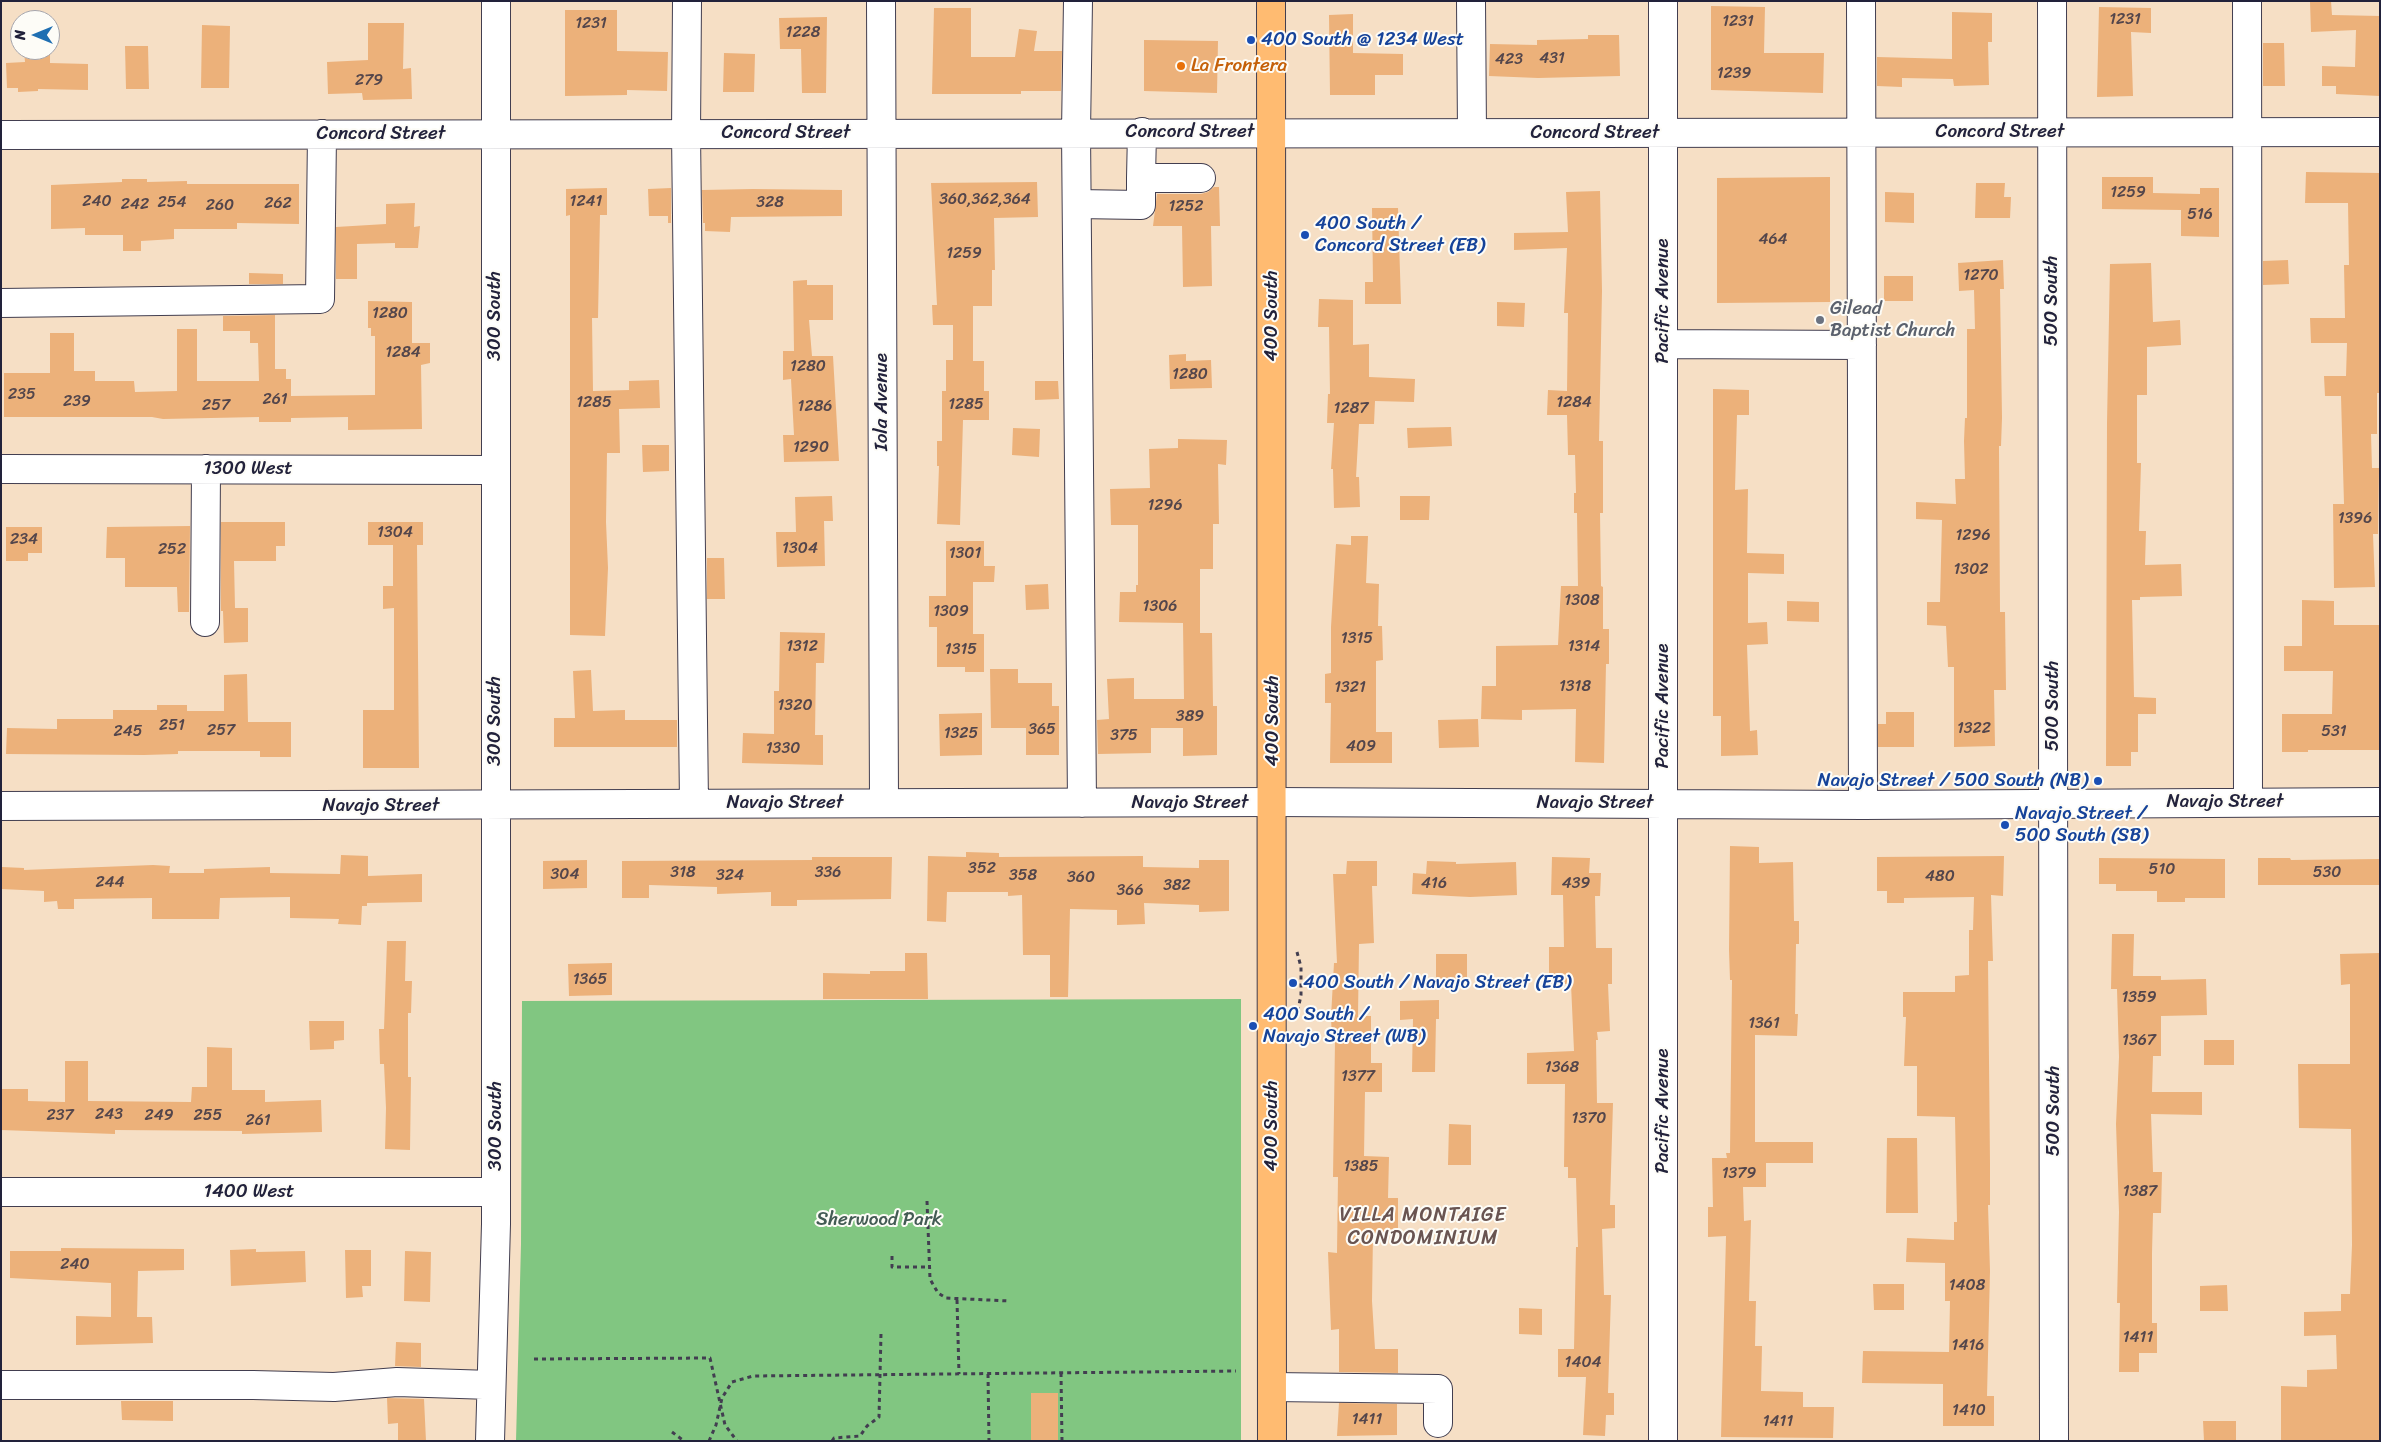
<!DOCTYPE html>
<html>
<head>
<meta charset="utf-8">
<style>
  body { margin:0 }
  #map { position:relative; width:2381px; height:1442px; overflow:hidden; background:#f6dfc5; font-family:Sriracha,sans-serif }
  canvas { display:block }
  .frame { position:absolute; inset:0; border:2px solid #22223b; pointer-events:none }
  .north { position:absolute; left:10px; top:10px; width:50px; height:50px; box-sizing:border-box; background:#fdfcf7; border:1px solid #a5a5ac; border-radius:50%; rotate:270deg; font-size:14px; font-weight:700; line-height:20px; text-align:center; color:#22223b }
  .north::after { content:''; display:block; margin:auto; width:18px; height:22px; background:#1f6fb2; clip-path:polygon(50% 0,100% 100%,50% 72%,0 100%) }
</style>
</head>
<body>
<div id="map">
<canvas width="2381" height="1442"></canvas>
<div class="frame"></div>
<div class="north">N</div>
</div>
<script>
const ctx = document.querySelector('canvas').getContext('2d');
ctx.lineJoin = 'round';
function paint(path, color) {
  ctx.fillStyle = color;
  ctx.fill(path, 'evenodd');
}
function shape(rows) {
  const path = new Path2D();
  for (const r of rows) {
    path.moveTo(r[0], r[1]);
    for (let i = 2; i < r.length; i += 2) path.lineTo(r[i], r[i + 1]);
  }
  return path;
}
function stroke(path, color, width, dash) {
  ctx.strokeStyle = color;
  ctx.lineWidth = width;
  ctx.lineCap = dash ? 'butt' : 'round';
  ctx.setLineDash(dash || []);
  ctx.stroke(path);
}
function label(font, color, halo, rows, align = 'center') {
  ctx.font = font + ' Sriracha,sans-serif';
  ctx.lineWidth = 4;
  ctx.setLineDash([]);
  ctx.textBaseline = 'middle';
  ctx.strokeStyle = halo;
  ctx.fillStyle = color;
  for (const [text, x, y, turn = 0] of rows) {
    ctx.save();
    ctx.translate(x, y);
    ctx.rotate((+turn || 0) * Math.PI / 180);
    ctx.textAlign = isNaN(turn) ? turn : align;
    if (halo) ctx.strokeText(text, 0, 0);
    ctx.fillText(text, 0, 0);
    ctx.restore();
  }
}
const green = shape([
  [1241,999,1241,1441,516,1441,521,1244,522,1001]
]);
const building = shape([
  [2331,1,2332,15,2380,16,2380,96,2336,94,2336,86,2322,86,2322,66,2355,67,2356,30,2311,32,2310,2],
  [1711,6,1765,7,1764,53,1824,53,1823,93,1711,90],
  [2099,7,2151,8,2151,33,2131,32,2133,96,2097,97],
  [934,8,971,8,971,57,1015,57,1019,29,1037,31,1034,51,1062,51,1061,91,1021,91,1021,94,932,94],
  [565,10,617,10,617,51,668,52,667,91,627,90,627,95,565,96],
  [1952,12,1992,13,1992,42,1988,42,1989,85,1954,86,1953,79,1902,78,1902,87,1877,86,1877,57,1952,59],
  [1353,14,1353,53,1403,54,1403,75,1375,75,1375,95,1330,95,1329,15],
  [23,16,50,16,50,20,23,20],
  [827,17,826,93,802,93,801,49,780,49,779,18],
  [368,23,404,23,403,69,411,68,412,99,363,100,362,93,328,94,327,62,368,60],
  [202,25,230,26,229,88,201,88],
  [50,35,50,63,88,64,88,90,38,89,38,91,18,92,18,88,7,88,6,63,25,62,24,50,50,50],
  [1588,35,1619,35,1620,76,1538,78,1489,76,1490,44,1537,45,1537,40,1588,39],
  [1144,40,1218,41,1217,93,1144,91],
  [2263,43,2284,43,2285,86,2263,86],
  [125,46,148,46,149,89,126,89],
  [724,53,755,54,754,92,723,92],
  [2306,172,2380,173,2380,393,2377,393,2377,434,2371,434,2372,468,2379,468,2378,534,2373,534,2375,587,2334,588,2333,504,2344,504,2341,396,2325,396,2324,376,2346,376,2347,343,2311,343,2310,318,2345,318,2344,265,2349,265,2348,203,2305,203],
  [1830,177,1830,302,1717,303,1717,178],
  [2102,177,2153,177,2153,193,2200,194,2200,188,2219,188,2219,237,2181,236,2181,210,2102,209],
  [122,179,147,179,147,182,187,181,187,184,299,184,299,224,237,223,237,229,174,229,174,239,141,241,141,251,123,251,123,235,85,235,85,228,51,229,51,185,122,182],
  [1037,182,1038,217,994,218,995,270,992,270,992,306,973,306,973,361,984,361,984,391,989,391,989,420,963,420,960,525,937,524,939,466,937,466,937,441,942,441,942,391,946,391,946,360,953,360,953,325,933,325,932,305,937,305,931,183],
  [1976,183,2005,183,2004,197,2011,197,2010,218,1975,218],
  [1214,187,1219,187,1220,226,1211,226,1212,286,1183,287,1182,226,1153,226,1157,194,1201,194,1208,192],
  [607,188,607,215,600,215,598,318,592,318,593,391,629,390,629,381,659,380,660,408,619,409,620,453,607,453,606,522,608,568,605,636,570,635,570,215,566,216,566,189],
  [671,188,671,223,668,223,668,216,649,216,648,189],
  [753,189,842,190,842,216,731,217,730,232,705,231,705,223,703,223,702,190],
  [1600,191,1602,291,1599,441,1603,441,1603,513,1600,513,1601,586,1603,587,1603,629,1609,629,1609,664,1606,664,1604,763,1575,762,1576,709,1522,710,1522,720,1481,719,1482,686,1496,686,1496,646,1558,645,1561,586,1578,586,1577,513,1574,513,1574,493,1576,493,1575,455,1568,455,1567,415,1547,415,1548,390,1567,391,1568,313,1564,313,1567,248,1514,250,1514,233,1568,232,1566,192],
  [1885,192,1914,193,1914,223,1885,222],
  [415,203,414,227,420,226,418,248,395,248,395,243,357,244,357,279,336,279,336,227,386,224,386,204],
  [1372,208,1398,208,1401,304,1365,304,1365,282,1373,282],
  [2003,260,2004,289,2000,289,2002,418,2001,446,1999,446,2000,612,2005,612,2006,690,1994,690,1995,746,1954,747,1954,667,1948,667,1946,626,1927,625,1927,602,1940,602,1942,520,1916,519,1916,502,1956,504,1955,479,1965,479,1964,441,1965,418,1967,418,1967,329,1975,329,1974,290,1959,291,1958,263],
  [2288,260,2289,284,2263,285,2263,261],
  [2151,263,2153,322,2180,320,2181,345,2147,347,2147,395,2137,395,2137,463,2141,463,2139,531,2146,531,2145,565,2181,564,2182,596,2140,597,2140,600,2132,600,2134,697,2156,698,2156,714,2138,714,2138,752,2131,752,2131,766,2106,766,2107,423,2110,264],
  [249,273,283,274,283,284,249,284],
  [1884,276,1913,276,1913,301,1884,301],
  [807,280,807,285,833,285,833,320,809,320,812,356,833,356,839,461,784,462,783,435,794,435,791,379,783,380,783,351,794,351,793,281],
  [1319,299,1353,300,1353,345,1369,344,1369,377,1415,379,1414,402,1375,401,1374,424,1359,424,1356,477,1359,477,1360,507,1334,508,1333,469,1331,469,1334,423,1327,423,1328,394,1330,394,1329,327,1318,327],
  [368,301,412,302,412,343,430,343,430,363,421,365,422,429,348,430,348,417,291,418,291,422,259,422,259,417,163,419,152,417,4,417,4,373,50,373,50,333,74,333,74,371,95,371,95,381,134,381,135,392,177,391,177,329,197,329,197,381,259,381,258,343,250,343,250,331,223,331,223,316,275,315,275,369,286,369,286,379,291,379,291,396,375,395,375,336,371,336,371,328,368,328],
  [1497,302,1525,303,1524,327,1497,326],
  [1186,354,1186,361,1211,360,1212,388,1170,389,1169,355],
  [1035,381,1058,381,1059,399,1035,400],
  [1713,389,1749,390,1749,415,1737,415,1735,490,1748,489,1747,553,1784,554,1784,574,1748,573,1748,623,1767,622,1768,644,1747,645,1750,731,1757,730,1758,755,1721,756,1721,716,1713,716],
  [1451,427,1452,446,1408,448,1407,428],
  [1013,428,1040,429,1039,457,1012,455],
  [1178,439,1227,440,1226,465,1218,464,1219,524,1213,524,1213,569,1200,569,1200,633,1212,633,1213,706,1217,706,1217,755,1183,756,1183,728,1151,728,1151,753,1098,754,1097,720,1109,719,1107,679,1134,678,1134,699,1184,699,1183,623,1119,622,1120,592,1136,592,1136,585,1138,585,1138,525,1111,525,1110,489,1150,488,1149,449,1178,448],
  [642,445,669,445,669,471,643,472],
  [832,496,833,521,824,521,825,566,777,567,776,532,796,532,795,497],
  [1400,496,1430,496,1429,520,1400,520],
  [221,522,285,522,285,546,276,546,276,561,234,561,235,608,248,608,248,642,224,643,223,611,221,611],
  [368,522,423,522,423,545,417,545,419,768,363,768,363,710,394,710,394,608,383,609,383,586,393,586,393,545,368,545],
  [190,526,189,612,178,612,177,587,125,587,125,558,106,558,107,527],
  [6,527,42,527,42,553,28,553,28,561,6,561],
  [1351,536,1368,536,1366,583,1379,584,1378,626,1382,626,1383,660,1376,661,1376,732,1392,732,1392,763,1330,763,1331,703,1325,703,1325,674,1331,673,1331,627,1336,544,1351,545],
  [946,541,984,541,984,566,995,566,994,582,973,582,973,634,984,634,984,672,965,672,965,667,937,667,937,627,929,627,929,596,946,596],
  [707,558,724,558,725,599,707,599],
  [1048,584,1049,609,1026,610,1025,585],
  [2302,600,2334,601,2334,625,2380,625,2380,750,2308,750,2308,752,2282,752,2282,714,2332,714,2333,671,2284,671,2284,646,2302,646],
  [1787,601,1819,602,1819,622,1787,621],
  [780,632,825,633,824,663,816,663,815,735,823,735,823,765,742,763,743,733,774,734,774,691,779,691],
  [990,669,1018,669,1018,683,1052,683,1052,706,1059,706,1059,755,1026,755,1026,728,991,728],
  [591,670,593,711,625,710,625,720,677,720,677,747,554,747,554,718,575,718,573,671],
  [247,674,248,722,291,722,291,757,260,757,260,751,178,751,178,754,144,755,6,754,7,728,57,729,57,719,113,719,113,710,157,710,157,705,187,705,187,711,224,711,224,675],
  [1886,712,1914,712,1914,747,1878,747,1878,724,1886,724],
  [982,713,982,755,940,756,939,714],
  [1478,719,1479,747,1439,748,1438,720],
  [1730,846,1759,847,1759,863,1793,862,1794,921,1799,921,1799,944,1796,944,1795,1014,1798,1014,1797,1036,1755,1035,1755,1142,1813,1142,1813,1163,1766,1163,1766,1187,1743,1187,1744,1221,1751,1220,1749,1301,1756,1301,1755,1346,1762,1346,1761,1391,1803,1392,1803,1407,1834,1407,1833,1438,1721,1437,1726,1236,1708,1237,1708,1207,1713,1207,1712,1158,1727,1158,1726,1153,1730,1153,1732,980,1730,980,1729,950],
  [966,852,999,853,999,857,1143,856,1143,867,1199,868,1199,860,1229,860,1229,911,1199,912,1199,905,1144,903,1145,924,1117,925,1117,910,1070,909,1068,997,1050,997,1050,955,1023,955,1022,895,1008,896,1008,892,947,892,946,922,927,921,928,856,966,857],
  [341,855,368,856,368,876,422,874,422,902,367,903,367,906,362,906,361,925,338,924,339,919,290,918,290,897,220,898,219,919,152,919,152,898,74,899,74,909,58,909,57,901,44,902,44,891,1,889,2,867,24,868,24,870,153,865,170,866,169,873,204,873,204,869,270,867,270,873,340,874],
  [2004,856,2003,896,1991,895,1993,961,1988,961,1990,1164,1990,1205,1988,1205,1990,1271,1987,1396,1994,1396,1994,1426,1943,1426,1943,1384,1862,1383,1863,1351,1949,1352,1950,1301,1945,1301,1945,1263,1906,1262,1907,1238,1954,1240,1954,1222,1957,1222,1955,1117,1917,1116,1917,1066,1904,1066,1906,1017,1903,1017,1903,992,1955,992,1955,976,1969,975,1969,930,1973,930,1974,897,1904,898,1904,903,1887,903,1887,891,1877,891,1877,857],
  [812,857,892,857,891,899,797,900,797,906,771,906,771,892,717,894,717,887,649,885,649,898,622,898,622,861,812,860],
  [1552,857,1590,858,1589,873,1601,873,1600,896,1595,896,1596,948,1612,948,1612,984,1608,984,1610,1031,1597,1032,1598,1040,1596,1040,1597,1103,1613,1103,1610,1205,1615,1205,1615,1228,1602,1229,1604,1295,1611,1295,1608,1393,1614,1393,1614,1415,1606,1415,1605,1436,1583,1435,1586,1377,1558,1377,1558,1349,1574,1349,1576,1247,1578,1247,1576,1178,1568,1178,1568,1167,1564,1167,1565,1084,1527,1084,1527,1053,1574,1051,1571,984,1549,984,1549,947,1564,947,1563,895,1551,895],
  [2099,858,2225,859,2225,898,2185,898,2185,902,2157,902,2157,891,2116,891,2116,884,2099,884],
  [2258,858,2290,858,2291,860,2380,859,2380,885,2258,885],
  [587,860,587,888,543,889,543,861],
  [1347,861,1377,861,1377,886,1372,886,1374,943,1359,944,1358,1016,1371,1016,1371,1063,1382,1063,1382,1092,1365,1092,1364,1156,1389,1157,1388,1198,1398,1198,1398,1233,1373,1233,1372,1301,1375,1349,1398,1349,1398,1373,1339,1372,1339,1329,1331,1330,1328,1252,1337,1253,1338,1177,1333,1177,1335,1041,1332,1041,1331,1017,1334,963,1337,963,1333,874,1346,874],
  [1427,861,1456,862,1456,864,1516,862,1517,895,1470,897,1412,894,1413,873,1426,874],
  [2112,934,2134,934,2133,976,2161,976,2161,980,2206,979,2207,1015,2161,1016,2161,1056,2153,1056,2152,1092,2202,1092,2202,1115,2151,1114,2153,1172,2162,1172,2161,1213,2153,1213,2152,1253,2152,1323,2157,1323,2157,1353,2139,1353,2139,1372,2119,1372,2120,1303,2117,1303,2119,1212,2116,1124,2119,1057,2117,989,2111,989],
  [387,941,406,941,405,981,412,981,411,1013,408,1013,408,1077,411,1077,410,1150,385,1149,386,1108,384,1064,380,1064,379,1029,384,1029],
  [905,953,927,953,928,999,823,999,823,973,870,974,870,971,905,971],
  [2380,953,2380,1441,2281,1441,2281,1386,2307,1387,2307,1370,2337,1369,2336,1335,2304,1336,2304,1312,2341,1311,2341,1294,2350,1294,2352,1245,2351,1129,2299,1128,2298,1064,2350,1064,2350,984,2341,985,2340,954],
  [1436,954,1467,954,1467,979,1436,979],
  [612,963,612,995,569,996,568,964],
  [1439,1000,1439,1019,1436,1019,1435,1072,1412,1072,1413,1019,1400,1020,1400,1001],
  [309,1021,344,1021,344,1040,334,1041,334,1049,310,1050],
  [2204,1040,2234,1040,2234,1065,2204,1065],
  [207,1047,232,1048,232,1090,265,1090,265,1102,321,1100,322,1132,242,1134,242,1131,115,1130,115,1134,1,1130,1,1089,28,1089,28,1101,65,1102,65,1061,88,1061,88,1101,191,1102,192,1087,207,1087],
  [1449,1124,1471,1125,1471,1165,1448,1165],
  [1887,1138,1917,1138,1918,1213,1886,1213],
  [61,1248,184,1249,184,1270,138,1271,137,1317,152,1317,153,1343,76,1345,76,1316,111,1317,111,1283,10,1278,10,1251,61,1251],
  [256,1249,256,1252,305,1251,306,1282,231,1286,230,1250],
  [345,1250,371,1250,371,1286,362,1286,363,1297,346,1298],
  [405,1251,431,1252,430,1302,404,1301],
  [1873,1284,1904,1284,1904,1310,1874,1310],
  [2227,1285,2228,1311,2200,1311,2200,1286],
  [1519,1308,1542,1309,1542,1335,1519,1334],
  [396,1342,421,1343,421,1367,395,1366],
  [1031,1393,1058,1393,1058,1441,1031,1441],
  [387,1398,424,1399,426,1441,398,1441,398,1423,388,1424],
  [121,1401,173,1401,173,1421,122,1420],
  [1339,1403,1397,1404,1397,1435,1337,1436],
  [2203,1421,2236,1421,2236,1441,2204,1441]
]);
const path = shape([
  [1297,952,1301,967,1301,995,1298,1010],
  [927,1201,930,1279,938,1293,946,1298,1009,1301],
  [892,1256,892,1267,930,1267],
  [957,1300,959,1374],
  [534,1359,710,1358,725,1425,737,1441],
  [1061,1373,1062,1441],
  [988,1374,989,1441],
  [672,1432,684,1441],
  [709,1441,716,1425,722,1398,732,1382,753,1376,1236,1371],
  [832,1441,834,1438,860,1436,867,1426,879,1417,881,1333]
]);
const minor = shape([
  [687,1,686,133,694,804],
  [881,1,884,803],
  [1078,1,1076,132,1082,803],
  [1471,1,1472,133],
  [1663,1,1663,1441],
  [1861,1,1863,805],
  [2052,1,2054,1441],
  [2247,1,2248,802],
  [1142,132,1141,178,1201,178],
  [1,135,2380,132],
  [1077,204,1141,205,1141,178],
  [1,303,320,299,322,134],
  [1663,344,1862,345],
  [1,469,495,470],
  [205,622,206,469],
  [1,806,1273,802,1863,805,2380,802],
  [1,1192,496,1192],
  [1,1385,253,1385,334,1387,397,1382,491,1385],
  [1272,1387,1438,1389,1438,1423],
  [490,1441,496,1224,496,1]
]);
const major = shape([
  [1271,1,1272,1441]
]);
const markers = [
  [1251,40,5,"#1a4fb4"],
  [1181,66,5,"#e8710a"],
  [1305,235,5,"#1a4fb4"],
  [1820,320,5,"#6b7280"],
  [2098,781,5,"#1a4fb4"],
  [2005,825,5,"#1a4fb4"],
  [1293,983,5,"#1a4fb4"],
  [1253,1026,5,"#1a4fb4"]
];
const numberNames = [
  ["1231",2125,20],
  ["1231",1738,22],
  ["1231",591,24],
  ["1228",803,33],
  ["431",1552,59],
  ["423",1509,60],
  ["1239",1734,74],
  ["279",369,81],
  ["1259",2128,193],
  ["360,362,364",985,200],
  ["240",97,202],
  ["1241",586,202],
  ["254",172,203],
  ["328",770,203],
  ["262",278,204],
  ["242",135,205],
  ["260",220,206],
  ["1252",1186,207],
  ["516",2200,215],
  ["464",1773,240],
  ["1259",964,254],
  ["1270",1981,276],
  ["1280",390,314],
  ["1284",403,353],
  ["1280",808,367],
  ["1280",1190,375],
  ["235",22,395],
  ["261",275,400],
  ["239",77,402],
  ["1285",594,403],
  ["1284",1574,403],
  ["1285",966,405],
  ["257",216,406],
  ["1286",815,407],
  ["1287",1351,409],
  ["1290",811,448],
  ["1296",1165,506],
  ["1396",2355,519],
  ["1304",395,533],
  ["1296",1973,536],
  ["234",24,540],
  ["1304",800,549],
  ["252",172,550],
  ["1301",965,554],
  ["1302",1971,570],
  ["1308",1582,601],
  ["1306",1160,607],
  ["1309",951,612],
  ["1315",1357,639],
  ["1312",802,647],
  ["1314",1584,647],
  ["1315",961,650],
  ["1318",1575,687],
  ["1321",1350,688],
  ["1320",795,706],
  ["389",1190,717],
  ["251",172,726],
  ["1322",1974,729],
  ["365",1042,730],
  ["257",221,731],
  ["245",128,732],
  ["531",2334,732],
  ["1325",961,734],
  ["375",1124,736],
  ["409",1361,747],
  ["1330",783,749],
  ["352",982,869],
  ["510",2162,870],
  ["318",683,873],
  ["336",828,873],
  ["530",2327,873],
  ["304",565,875],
  ["324",730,876],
  ["358",1023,876],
  ["480",1940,877],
  ["360",1081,878],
  ["244",110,883],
  ["416",1434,884],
  ["439",1576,884],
  ["382",1177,886],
  ["366",1130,891],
  ["1365",590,980],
  ["1359",2139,998],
  ["1361",1764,1024],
  ["1367",2139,1041],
  ["1368",1562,1068],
  ["1377",1358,1077],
  ["243",109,1115],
  ["237",60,1116],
  ["249",159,1116],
  ["255",208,1116],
  ["1370",1589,1119],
  ["261",258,1121],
  ["1385",1361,1167],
  ["1379",1739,1174],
  ["1387",2140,1192],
  ["240",75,1265],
  ["1408",1967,1286],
  ["1411",2138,1338],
  ["1416",1968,1346],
  ["1404",1583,1363],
  ["1410",1969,1411],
  ["1411",1367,1420],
  ["1411",1778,1422]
];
const transitNames = [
  ["400 South @ 1234 West",1261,40],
  ["400 South /",1315,224],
  ["Concord Street (EB)",1315,246],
  ["Navajo Street / 500 South (NB)",2088,781,"right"],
  ["Navajo Street /",2015,814],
  ["500 South (SB)",2015,836],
  ["400 South / Navajo Street (EB)",1303,983],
  ["400 South /",1263,1015],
  ["Navajo Street (WB)",1263,1037]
];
const foodNames = [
  ["La Frontera",1191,66]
];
const streetNames = [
  ["Concord Street",1190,132],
  ["Concord Street",2000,132],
  ["Concord Street",786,133],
  ["Concord Street",1595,133],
  ["Concord Street",381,134],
  ["Pacific Avenue",1663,301,-90],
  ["500 South",2052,301,-90],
  ["300 South",495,316,-90],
  ["400 South",1272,316,-90],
  ["Iola Avenue",882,402,-90],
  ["1300 West",248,469],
  ["Pacific Avenue",1663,706,-90],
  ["500 South",2053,706,-90],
  ["300 South",495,721,-90],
  ["400 South",1273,721,-90],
  ["Navajo Street",2225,802],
  ["Navajo Street",785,803],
  ["Navajo Street",1190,803],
  ["Navajo Street",1595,803],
  ["Navajo Street",381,806],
  ["Pacific Avenue",1663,1111,-90],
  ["500 South",2054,1111,-90],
  ["300 South",496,1126,-90],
  ["400 South",1272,1126,-90],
  ["1400 West",249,1192]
];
const worshipNames = [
  ["Gilead",1830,309],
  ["Baptist Church",1830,331]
];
const parkNames = [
  ["Sherwood Park",879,1220]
];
const neighbourhoodNames = [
  ["VILLA MONTAIGE",1423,1216],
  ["CONDOMINIUM",1423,1239]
];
paint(green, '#81c681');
paint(building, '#ecb17a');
stroke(minor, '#423e50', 30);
stroke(major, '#423e50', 30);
stroke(path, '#423e50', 3, [4, 4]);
stroke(minor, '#fff', 28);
stroke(major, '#ffbb71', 28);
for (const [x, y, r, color] of markers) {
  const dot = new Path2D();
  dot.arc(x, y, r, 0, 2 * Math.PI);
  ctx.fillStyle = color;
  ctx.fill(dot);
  stroke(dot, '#fdfcf7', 2);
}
label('16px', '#54464b', null, numberNames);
label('19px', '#164399', '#fdfcf7', transitNames, 'left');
label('19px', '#c56008', '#fdfcf7', foodNames, 'left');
label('19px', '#22223b', '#fdfcf7', streetNames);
label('19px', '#5b616d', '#fdfcf7', worshipNames, 'left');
label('19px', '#435b54', '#fdfcf7', parkNames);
ctx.letterSpacing = '1px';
label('20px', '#695451', '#fdfcf7', neighbourhoodNames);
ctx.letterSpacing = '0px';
</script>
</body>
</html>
